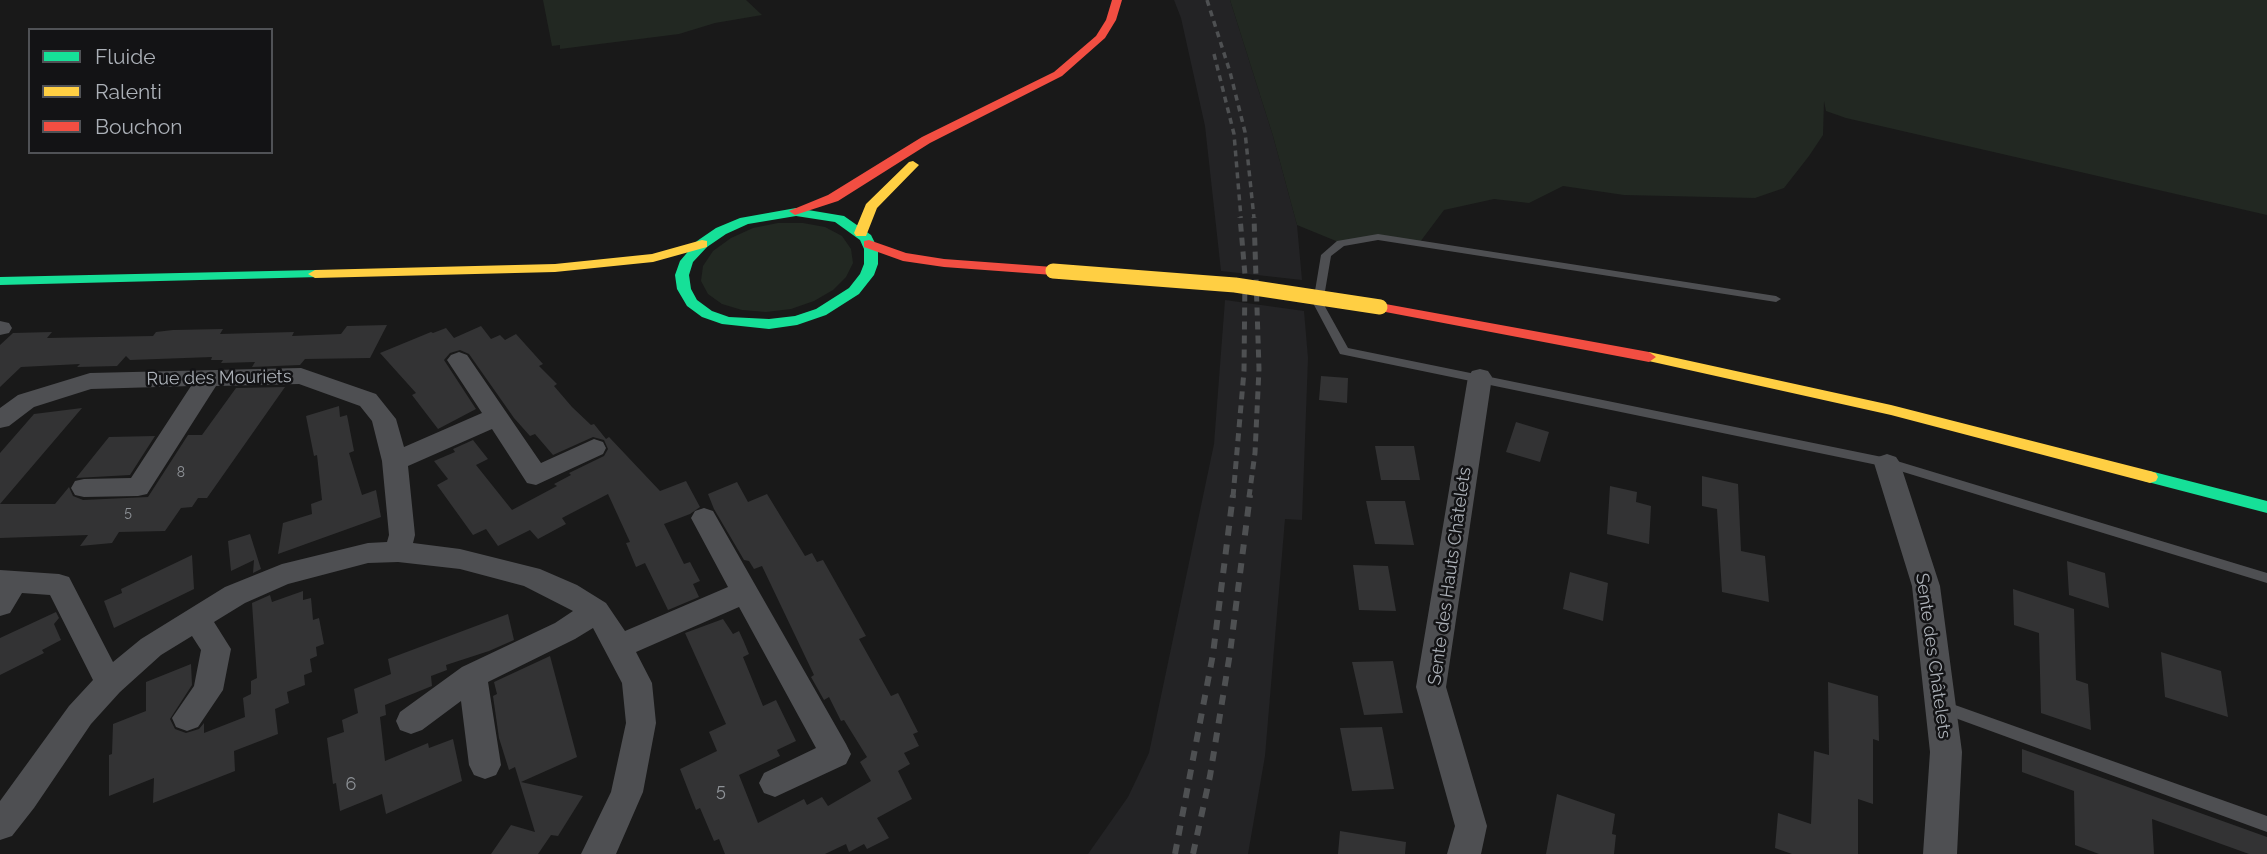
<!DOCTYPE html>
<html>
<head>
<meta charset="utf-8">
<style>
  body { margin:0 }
  #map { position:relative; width:2267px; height:854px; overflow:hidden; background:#191919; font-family:Raleway,sans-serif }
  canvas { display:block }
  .legend { position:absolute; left:28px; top:28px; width:245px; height:126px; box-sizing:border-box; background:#131315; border:2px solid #505256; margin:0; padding:9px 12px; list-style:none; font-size:21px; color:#acb1b8 }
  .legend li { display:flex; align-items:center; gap:14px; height:35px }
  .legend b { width:35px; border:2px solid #505256 }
</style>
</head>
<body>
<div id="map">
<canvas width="2267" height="854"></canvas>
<ul class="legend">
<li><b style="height:9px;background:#16e098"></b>Fluide</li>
<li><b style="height:9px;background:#ffcf43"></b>Ralenti</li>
<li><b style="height:9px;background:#f24e42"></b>Bouchon</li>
</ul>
</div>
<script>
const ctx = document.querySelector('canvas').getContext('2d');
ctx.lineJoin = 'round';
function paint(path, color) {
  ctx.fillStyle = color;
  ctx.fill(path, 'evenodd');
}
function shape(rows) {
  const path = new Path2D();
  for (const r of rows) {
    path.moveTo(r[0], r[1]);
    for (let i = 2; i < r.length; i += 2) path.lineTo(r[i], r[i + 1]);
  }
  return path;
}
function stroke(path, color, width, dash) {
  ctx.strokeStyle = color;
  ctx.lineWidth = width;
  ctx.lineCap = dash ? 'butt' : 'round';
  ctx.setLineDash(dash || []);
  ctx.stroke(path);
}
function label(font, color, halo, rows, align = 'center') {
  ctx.font = font + ' Raleway,sans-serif';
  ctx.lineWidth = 5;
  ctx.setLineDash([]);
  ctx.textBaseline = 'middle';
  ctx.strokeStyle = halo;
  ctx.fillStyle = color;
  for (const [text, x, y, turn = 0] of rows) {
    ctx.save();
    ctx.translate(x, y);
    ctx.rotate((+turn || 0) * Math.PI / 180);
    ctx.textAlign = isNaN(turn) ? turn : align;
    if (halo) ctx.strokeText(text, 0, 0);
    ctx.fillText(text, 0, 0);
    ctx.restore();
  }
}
const built = shape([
  [1174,0,1230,0,1273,136,1297,225,1302,280,1221,271,1205,126,1181,18],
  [1225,300,1304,311,1308,358,1302,520,1285,519,1265,756,1248,854,1088,854,1128,797,1149,753,1214,444]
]);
const green = shape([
  [543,0,746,0,762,15,715,23,679,34,560,49,560,45,552,46],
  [1230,0,2267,0,2267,215,1846,118,1826,111,1824,101,1823,135,1809,156,1784,188,1755,198,1624,195,1563,186,1529,203,1494,199,1444,210,1420,242,1378,237,1341,243,1297,225,1273,136],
  [778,223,803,223,825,227,842,236,851,249,853,263,846,277,833,290,814,301,791,309,766,312,742,310,722,304,708,294,701,281,703,266,713,251,731,238,753,228]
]);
const building = shape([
  [387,325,370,358,305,359,300,365,252,367,255,362,221,363,223,360,211,360,212,357,130,360,126,356,117,366,77,367,80,364,21,367,0,387,0,345,13,333,52,332,47,338,153,336,156,332,173,330,223,329,220,334,294,332,292,336,341,334,347,326],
  [481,326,491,339,500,335,505,340,516,334,543,364,539,366,557,384,554,386,572,407,591,425,594,424,606,439,609,437,660,491,686,481,700,507,690,514,664,524,684,564,690,562,700,581,693,584,699,597,668,610,645,563,636,567,626,543,630,542,608,494,562,518,566,524,538,539,530,530,498,546,486,529,473,535,437,485,448,479,434,461,455,452,453,449,473,440,488,459,476,465,512,510,557,486,554,484,571,475,569,473,604,456,608,449,604,440,593,437,553,455,535,434,530,436,514,418,469,354,460,350,450,353,444,360,476,409,438,429,412,395,416,393,380,353,431,332,433,333,446,328,454,338],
  [1321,376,1348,378,1347,403,1319,400],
  [285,387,207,498,198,498,192,507,181,508,165,531,119,532,112,543,80,546,88,535,0,538,0,453,34,414,82,408,0,504,55,504,69,487,73,496,83,500,148,497,188,435,202,435,236,388],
  [339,406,340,417,347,415,354,451,349,453,362,495,376,490,381,517,278,554,283,523,312,514,311,504,322,500,317,455,314,456,306,416],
  [1516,422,1549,432,1540,462,1506,452],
  [155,436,130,475,76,478,109,437],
  [1375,446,1414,446,1420,480,1381,480],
  [1702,476,1738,484,1741,551,1765,556,1769,602,1722,592,1717,509,1702,506],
  [737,482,748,502,767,494,805,556,812,553,817,562,823,560,866,636,859,639,891,696,898,693,918,732,913,734,919,746,904,753,910,764,898,771,912,799,877,818,889,838,867,849,864,844,849,852,846,844,825,854,725,854,719,839,714,841,700,808,696,810,680,769,717,751,709,732,726,724,685,633,723,619,733,634,739,631,744,642,749,654,743,657,763,706,776,700,796,741,777,750,780,756,739,775,758,823,804,799,807,805,822,797,828,806,871,781,860,762,867,757,844,720,841,721,829,697,824,700,811,677,814,675,762,566,754,569,749,561,744,560,714,509,708,494],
  [1610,486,1637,492,1636,502,1651,506,1649,544,1607,534],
  [1366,501,1405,501,1414,545,1375,544],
  [250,534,261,569,253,573,254,560,231,571,228,541],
  [192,555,194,589,114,628,104,601,122,593,121,589],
  [2067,561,2105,573,2109,608,2069,595],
  [1353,565,1388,566,1396,611,1359,610],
  [1570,572,1608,583,1603,621,1563,609],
  [2013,589,2074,609,2076,680,2088,684,2091,730,2041,713,2039,633,2014,625],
  [303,591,303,600,311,598,313,620,319,618,324,644,316,647,317,656,310,659,312,672,304,675,305,685,287,692,289,703,275,709,278,734,234,751,235,771,153,803,154,778,109,796,109,755,112,754,113,724,146,711,146,682,191,664,192,685,170,719,175,729,186,733,199,729,204,723,204,733,245,717,243,698,251,694,251,681,257,678,252,603,270,595,272,602],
  [56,612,59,618,54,624,61,640,42,650,44,653,0,675,0,638],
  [508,614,514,640,489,651,446,665,447,670,431,676,432,686,385,705,386,715,380,717,385,761,428,743,429,748,453,739,462,781,386,814,382,794,340,811,336,783,333,784,327,738,344,732,342,720,358,713,354,689,391,674,388,659],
  [2161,652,2221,671,2228,717,2165,697],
  [550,656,577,757,521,782,583,796,558,836,551,835,538,854,491,854,511,825,535,832,515,767,509,770,499,738,493,696,497,694,494,682],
  [1393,661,1403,713,1364,715,1352,662],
  [1828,682,1878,696,1879,741,1873,739,1873,804,1858,799,1858,854,1792,854,1775,848,1778,813,1811,824,1814,751,1829,755],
  [1382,727,1394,789,1352,791,1340,728],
  [2022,749,2267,837,2267,854,2249,854,2152,819,2154,854,2099,854,2075,845,2074,791,2022,772],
  [1557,794,1615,814,1612,834,1616,835,1614,854,1546,854],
  [1340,831,1406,842,1405,854,1338,854]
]);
const lane = shape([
  [1378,234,1776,296,1781,299,1776,302,1378,240,1344,246,1331,256,1323,303,1348,348,1887,458,2267,573,2267,583,1887,467,1340,354,1313,303,1321,255,1337,241,1378,234],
  [1941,700,2267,816,2267,832,1936,711,1933,706,1936,701,1941,700]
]);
const street = shape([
  [0,321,9,323,12,328,9,333,0,335,0,321],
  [459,352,467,355,541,463,594,439,603,442,606,448,603,454,536,485,527,483,492,429,408,466,415,535,413,543,460,549,540,569,577,585,606,603,625,631,728,587,691,518,695,511,704,508,713,511,846,744,851,754,846,764,775,797,764,793,759,783,764,773,816,748,739,607,636,652,652,683,656,723,643,792,616,854,581,854,611,792,626,723,622,683,593,628,575,639,488,682,501,765,496,775,485,779,474,775,469,765,461,701,422,730,411,734,400,730,396,721,400,712,462,667,555,623,573,611,524,586,460,569,398,562,368,563,288,584,245,603,214,622,231,649,223,690,198,727,187,731,176,727,172,718,194,686,201,650,192,636,161,655,120,692,91,724,34,808,12,836,0,840,0,801,69,706,93,680,50,595,22,593,10,613,0,616,0,570,59,574,69,577,113,662,141,639,225,587,282,564,368,543,387,542,389,535,382,461,372,421,360,406,299,384,216,386,147,494,138,496,84,497,75,495,71,488,75,481,84,479,131,478,191,386,91,389,34,407,9,426,0,428,0,408,18,395,90,373,301,368,376,394,396,419,404,447,482,413,447,360,451,355,459,352],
  [1480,369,1488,371,1492,377,1446,687,1487,826,1481,854,1447,854,1455,826,1416,687,1468,377,1472,371,1480,369],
  [1887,454,1896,457,1900,463,1940,586,1962,752,1957,854,1923,854,1930,752,1912,586,1874,463,1878,457,1887,454]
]);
const fast = shape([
  [796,208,844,216,871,235,878,249,878,264,874,275,859,294,826,315,797,325,769,329,722,324,702,317,687,306,677,289,675,275,680,261,697,241,716,228,740,218,796,208],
  [796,216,835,222,860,240,864,249,864,264,860,274,849,288,816,309,795,316,769,319,729,317,712,311,697,300,691,289,689,275,693,262,707,247,726,234,748,224,796,216],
  [315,270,320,271,322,274,320,277,0,285,0,277,315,270],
  [2150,471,2267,501,2267,513,2144,481,2142,477,2144,473,2150,471]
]);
const slow = shape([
  [913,161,919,165,877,208,866,236,856,236,854,233,866,204,909,162,913,161],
  [702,240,707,241,707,247,653,262,555,272,315,278,308,274,315,270,555,264,652,254,702,240],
  [1649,352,1891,405,2150,471,2156,473,2158,477,2156,481,2150,483,1891,415,1644,360,1642,357,1644,354,1649,352]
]);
const jam = shape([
  [1112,0,1122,0,1116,20,1105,38,1062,76,930,143,838,201,795,215,789,211,828,195,922,137,1054,72,1096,36,1106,20,1112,0],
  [869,240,906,253,944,259,1053,267,1060,271,1053,275,944,267,903,261,864,247,864,241,869,240],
  [1380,303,1649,352,1656,357,1649,362,1375,310,1373,307,1380,303]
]);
const railFar2 = shape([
  [1207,0,1230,72,1245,132,1254,218],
  [1214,54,1234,134,1241,218]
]);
const railFar1 = shape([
  [1233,497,1244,371,1245,275,1240,217],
  [1249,497,1255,453,1259,369,1254,217]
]);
const rail = shape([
  [1175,854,1213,654,1233,495],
  [1193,854,1210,776,1230,653,1250,495]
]);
const slowBridge = shape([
  [1053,271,1235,285,1380,307]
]);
const numberNames = [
  ["8",181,473],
  ["5",128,513]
];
const streetNames = [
  ["Rue des Mouriets",219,378,-1],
  ["Sente des Hauts Châtelets",1450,576,-82],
  ["Sente des Châtelets",1933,656,82]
];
const nearNumbernames = [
  ["6",351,785],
  ["5",721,791]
];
paint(built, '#232325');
paint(green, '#222822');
paint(building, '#333334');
paint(lane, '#4e4f52');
paint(street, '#4e4f52');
paint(fast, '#16e098');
paint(slow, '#ffcf43');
paint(jam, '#f24e42');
stroke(railFar2, '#4e5052', 3.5, [6, 5]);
stroke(railFar1, '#4e5052', 5, [8, 6]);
stroke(rail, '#4e5052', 6, [10, 9]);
stroke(slowBridge, '#ffcf43', 15);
label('14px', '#8e9297', null, numberNames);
label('18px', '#acb1b8', '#131315', streetNames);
label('18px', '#8e9297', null, nearNumbernames);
</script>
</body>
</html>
